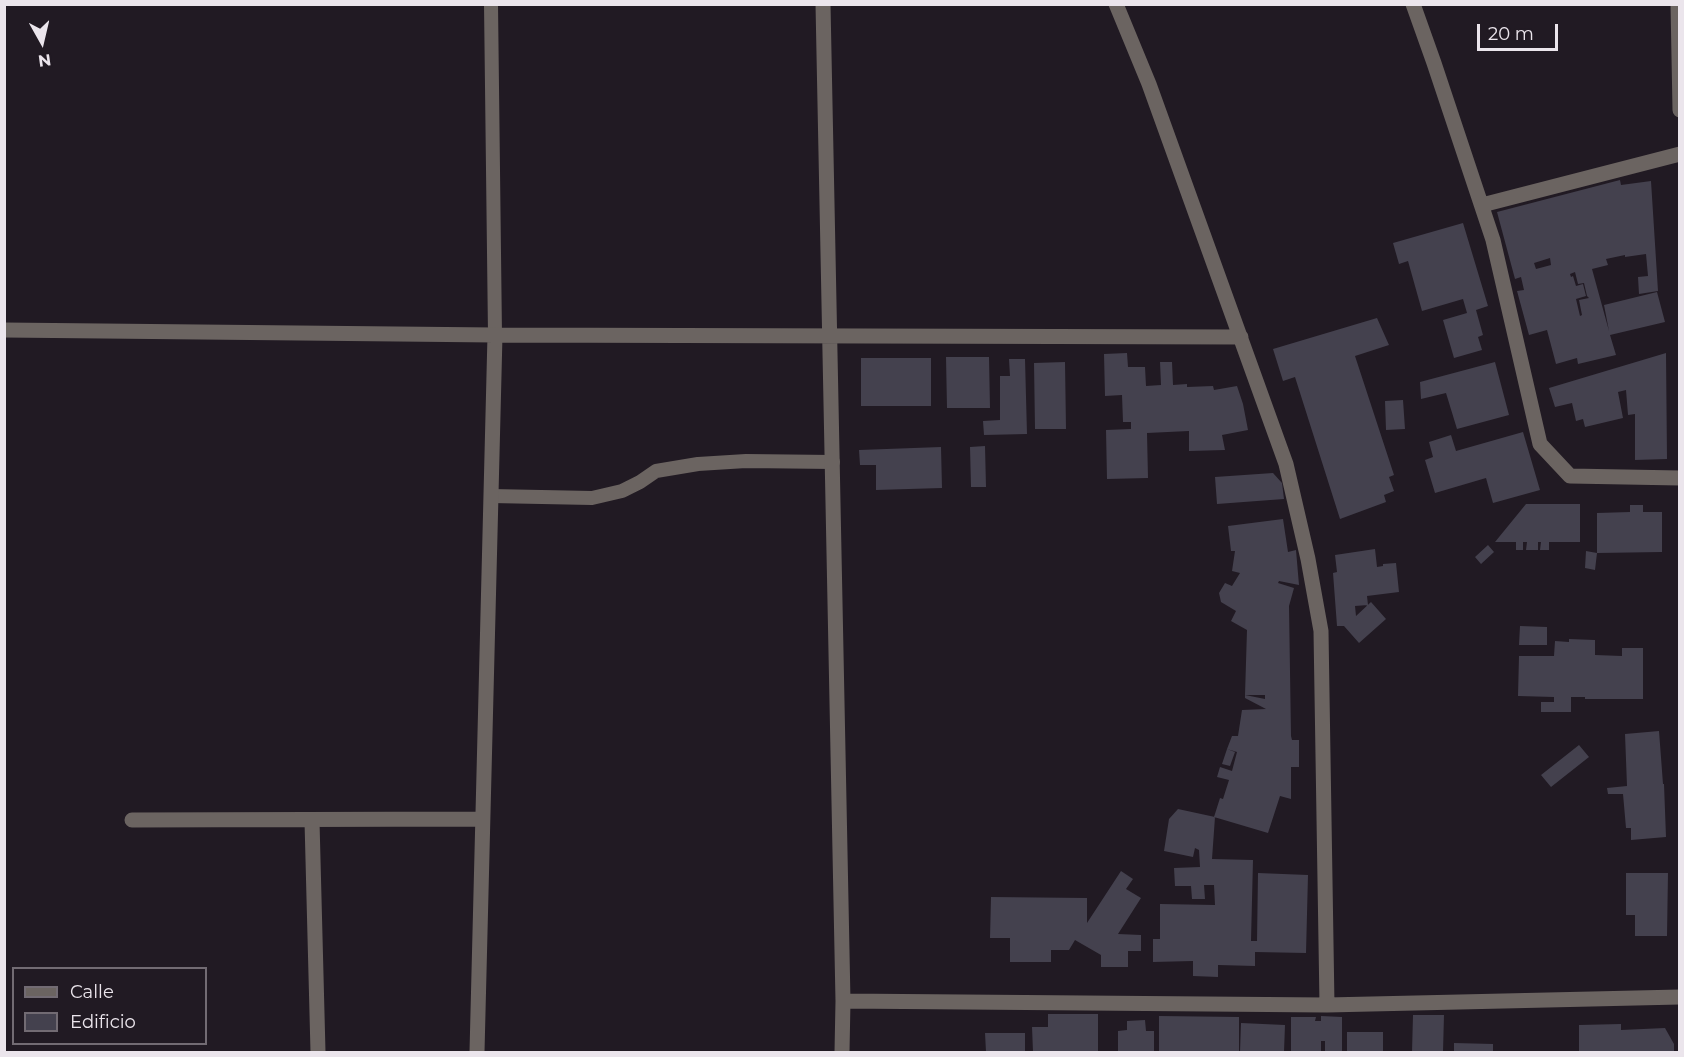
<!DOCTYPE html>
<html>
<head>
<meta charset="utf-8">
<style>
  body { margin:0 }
  #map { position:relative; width:1684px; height:1057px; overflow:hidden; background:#211a23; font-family:Montserrat,sans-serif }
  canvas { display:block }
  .frame { position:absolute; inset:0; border:6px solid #ebe5ec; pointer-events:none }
  .legend { position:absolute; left:12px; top:967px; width:195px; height:78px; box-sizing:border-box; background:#211a23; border:2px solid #726b73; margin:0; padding:8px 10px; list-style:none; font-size:18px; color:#ebe5ec }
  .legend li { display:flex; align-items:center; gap:12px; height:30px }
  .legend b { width:30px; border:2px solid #726b73 }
  .north { position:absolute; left:12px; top:12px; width:60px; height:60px; -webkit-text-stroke:4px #211a23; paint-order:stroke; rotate:172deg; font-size:16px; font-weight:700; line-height:24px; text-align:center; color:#ebe5ec }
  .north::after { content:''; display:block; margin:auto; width:21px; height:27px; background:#ebe5ec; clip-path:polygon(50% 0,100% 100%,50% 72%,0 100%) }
  .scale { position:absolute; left:1477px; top:24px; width:81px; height:27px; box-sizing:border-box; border:3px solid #ebe5ec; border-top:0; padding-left:8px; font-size:18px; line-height:21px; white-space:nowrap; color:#ebe5ec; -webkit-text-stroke:4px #211a23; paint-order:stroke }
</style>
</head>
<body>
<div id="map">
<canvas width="1684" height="1057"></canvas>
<div class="frame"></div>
<ul class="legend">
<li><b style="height:8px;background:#6b6461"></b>Calle</li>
<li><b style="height:16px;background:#44414e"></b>Edificio</li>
</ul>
<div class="north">N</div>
<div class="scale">20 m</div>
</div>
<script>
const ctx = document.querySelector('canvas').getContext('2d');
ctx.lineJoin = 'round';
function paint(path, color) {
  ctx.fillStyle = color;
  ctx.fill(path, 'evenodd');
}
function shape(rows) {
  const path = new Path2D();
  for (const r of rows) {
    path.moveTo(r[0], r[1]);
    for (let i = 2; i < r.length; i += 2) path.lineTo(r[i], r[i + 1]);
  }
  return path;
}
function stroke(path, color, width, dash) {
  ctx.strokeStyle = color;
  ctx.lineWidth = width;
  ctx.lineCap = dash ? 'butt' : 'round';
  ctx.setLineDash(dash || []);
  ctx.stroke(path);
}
const building = shape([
  [1620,180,1621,185,1651,181,1658,291,1639,294,1638,277,1648,276,1646,254,1625,257,1625,255,1606,259,1608,265,1592,269,1609,331,1604,305,1657,292,1665,322,1610,335,1616,355,1578,364,1577,358,1556,364,1547,330,1529,335,1517,291,1524,290,1521,277,1515,279,1497,212],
  [1550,258,1551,265,1536,269,1534,263],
  [1575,272,1578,284,1584,283,1587,296,1589,298,1579,300,1582,315,1580,316,1576,299,1586,296,1583,284,1576,286,1573,276,1571,277,1570,274],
  [1463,223,1488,306,1476,310,1483,335,1478,337,1482,350,1454,358,1443,320,1467,313,1463,299,1422,311,1408,261,1399,264,1393,243],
  [1377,318,1389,345,1355,356,1394,475,1389,477,1394,491,1384,495,1386,502,1340,519,1295,377,1283,381,1273,349],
  [1127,353,1128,367,1145,367,1146,386,1161,385,1160,362,1172,362,1173,385,1187,384,1187,387,1213,386,1214,390,1237,386,1243,404,1248,430,1222,435,1225,450,1189,451,1189,431,1147,433,1148,478,1107,479,1106,430,1131,429,1131,422,1123,422,1122,395,1105,396,1104,354],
  [1666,353,1667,459,1635,460,1635,414,1628,415,1626,390,1618,392,1623,418,1585,427,1583,419,1576,421,1572,403,1555,407,1549,388],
  [946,357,989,357,990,408,947,408],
  [861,358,931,358,931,406,861,406],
  [1009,359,1025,359,1027,434,984,435,983,421,1000,420,1000,376,1010,376],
  [1065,362,1066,429,1035,429,1034,363],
  [1495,362,1509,415,1457,429,1446,393,1421,399,1420,382],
  [1403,400,1405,429,1386,430,1385,401],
  [1523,432,1540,490,1493,503,1486,478,1435,493,1425,460,1433,457,1429,442,1451,435,1456,451],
  [985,446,986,487,971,487,970,447],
  [941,447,942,488,876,490,876,465,860,465,859,450],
  [1273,473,1282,483,1284,499,1217,504,1215,477],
  [1526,504,1580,504,1580,542,1549,542,1549,550,1540,550,1541,542,1538,542,1538,550,1526,550,1527,542,1523,542,1523,550,1516,550,1516,542,1495,542],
  [1630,505,1643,505,1643,512,1662,512,1662,552,1597,553,1597,513,1630,512],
  [1283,519,1288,552,1296,550,1299,585,1279,581,1278,583,1294,588,1289,606,1291,736,1292,740,1299,740,1299,767,1291,767,1291,799,1280,796,1268,833,1214,817,1220,798,1223,799,1229,780,1217,777,1220,767,1232,771,1237,752,1227,749,1232,736,1238,736,1242,710,1266,709,1245,698,1245,695,1265,699,1265,695,1245,695,1247,630,1231,621,1236,611,1221,602,1219,593,1225,583,1232,586,1240,573,1232,571,1235,551,1231,551,1228,526],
  [1488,545,1494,552,1481,564,1475,557],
  [1375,549,1377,567,1383,566,1383,564,1396,563,1399,592,1367,596,1368,605,1355,606,1356,616,1371,602,1386,619,1359,643,1344,626,1337,626,1333,573,1337,572,1335,555],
  [1586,551,1597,553,1595,570,1585,568],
  [1520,626,1547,627,1547,645,1519,645],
  [1569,639,1595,640,1595,655,1622,656,1622,648,1643,648,1643,699,1585,699,1585,697,1571,697,1571,712,1541,712,1541,702,1554,702,1554,697,1518,696,1519,656,1554,656,1555,641,1569,642],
  [1659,731,1663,784,1664,784,1666,837,1631,840,1631,828,1626,828,1623,794,1608,794,1607,788,1627,786,1625,734],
  [1579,745,1589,757,1551,787,1541,775],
  [1227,749,1235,752,1230,766,1222,764],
  [1178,809,1215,817,1212,859,1253,860,1251,941,1257,941,1258,873,1308,875,1306,953,1255,952,1255,966,1218,965,1218,977,1193,976,1193,961,1153,962,1153,939,1160,939,1160,904,1215,905,1214,885,1204,885,1205,899,1192,899,1191,886,1175,886,1174,868,1200,867,1199,850,1195,848,1193,857,1164,851,1169,819],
  [1121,871,1133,879,1126,889,1141,898,1118,934,1141,935,1141,951,1128,951,1128,967,1101,967,1101,955,1075,940,1069,950,1051,950,1051,962,1010,962,1010,938,990,938,991,897,1087,898,1087,923],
  [1626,873,1668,873,1667,936,1635,936,1635,915,1626,915],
  [1048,1014,1098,1014,1098,1052,1033,1052,1032,1027,1048,1027],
  [1413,1015,1444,1015,1443,1052,1412,1052],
  [1159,1016,1239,1017,1239,1052,1159,1052],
  [1321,1016,1342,1017,1342,1052,1325,1052,1325,1041,1321,1041,1321,1052,1291,1052,1291,1017,1316,1017,1315,1021,1321,1021],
  [1145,1020,1146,1031,1154,1031,1154,1052,1118,1052,1118,1031,1127,1030,1127,1021],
  [1241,1023,1285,1025,1284,1052,1240,1052],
  [1621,1024,1621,1030,1665,1028,1674,1044,1674,1052,1579,1052,1579,1025],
  [1347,1032,1383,1032,1383,1052,1347,1052],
  [985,1033,1025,1033,1025,1052,986,1052],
  [1454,1043,1493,1044,1493,1052,1454,1052]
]);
const lane = shape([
  [491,4,495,335],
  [491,496,592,498,622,491,640,482,656,471,698,464,746,461,833,462]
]);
const street = shape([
  [823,4,843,1001,842,1052],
  [1116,4,1149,84,1286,464,1308,559,1321,631,1327,1005],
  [1413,4,1434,63,1493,240,1540,444,1570,476,1680,478],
  [1678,4,1680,110],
  [1482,205,1680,154],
  [4,330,495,335,1241,337],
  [132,820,482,819],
  [312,821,318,1052],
  [843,1001,1327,1005,1680,997],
  [477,1052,495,335]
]);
paint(building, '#44414e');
stroke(lane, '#6b6461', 14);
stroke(street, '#6b6461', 15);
</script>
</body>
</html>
